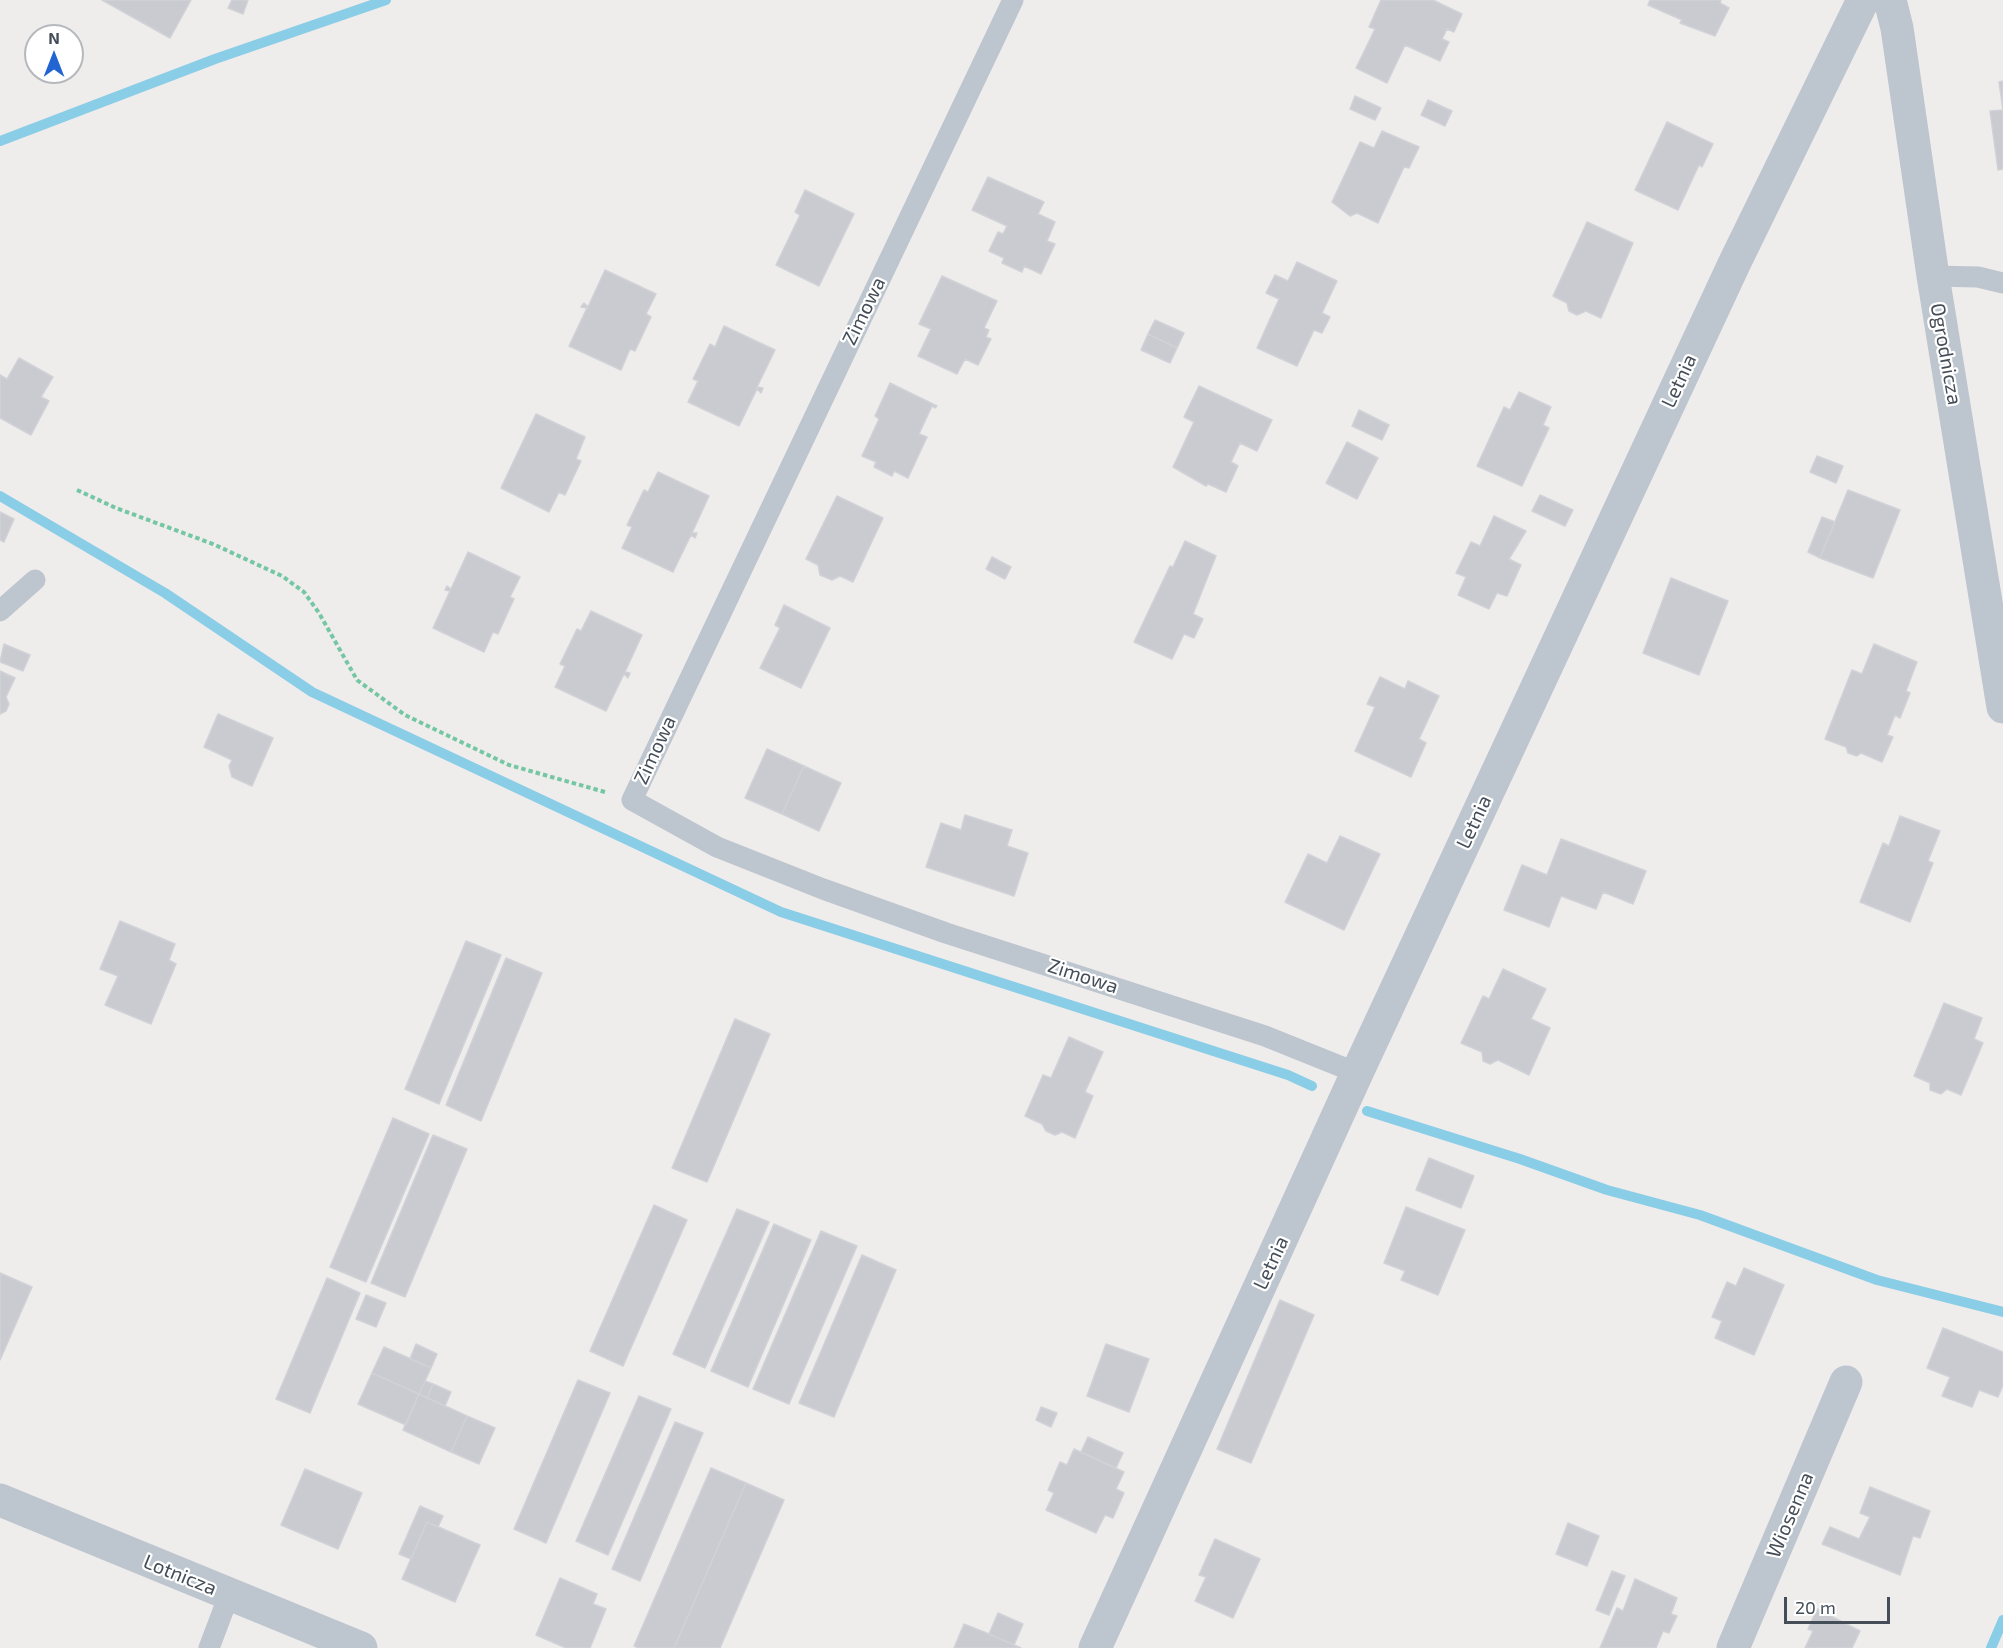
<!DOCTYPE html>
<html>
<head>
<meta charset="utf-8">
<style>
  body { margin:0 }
  #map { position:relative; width:2003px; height:1648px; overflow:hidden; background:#efecec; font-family:"Exo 2",sans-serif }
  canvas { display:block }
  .north { position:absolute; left:24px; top:24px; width:60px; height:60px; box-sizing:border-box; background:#fff; border:2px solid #b5b8bc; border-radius:50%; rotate:0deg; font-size:16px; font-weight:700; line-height:24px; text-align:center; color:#454e58 }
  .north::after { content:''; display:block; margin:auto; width:21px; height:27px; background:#2264d2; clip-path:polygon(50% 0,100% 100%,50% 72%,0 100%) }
  .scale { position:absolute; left:1784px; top:1597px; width:106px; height:27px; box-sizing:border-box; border:3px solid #454e58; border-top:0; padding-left:8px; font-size:18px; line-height:21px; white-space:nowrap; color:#454e58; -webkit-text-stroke:4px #fff; paint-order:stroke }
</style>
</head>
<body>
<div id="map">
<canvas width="2003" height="1648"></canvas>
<div class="north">N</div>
<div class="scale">20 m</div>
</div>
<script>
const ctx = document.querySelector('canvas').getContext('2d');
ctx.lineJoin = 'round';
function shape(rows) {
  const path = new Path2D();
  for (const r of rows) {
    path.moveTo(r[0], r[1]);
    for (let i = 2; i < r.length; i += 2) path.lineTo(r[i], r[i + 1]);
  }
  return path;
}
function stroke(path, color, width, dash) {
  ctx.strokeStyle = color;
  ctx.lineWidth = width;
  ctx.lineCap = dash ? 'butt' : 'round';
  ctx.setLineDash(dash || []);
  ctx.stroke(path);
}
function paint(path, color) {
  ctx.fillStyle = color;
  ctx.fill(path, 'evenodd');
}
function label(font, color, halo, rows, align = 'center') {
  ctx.font = font + ' "Exo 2",sans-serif';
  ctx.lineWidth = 4.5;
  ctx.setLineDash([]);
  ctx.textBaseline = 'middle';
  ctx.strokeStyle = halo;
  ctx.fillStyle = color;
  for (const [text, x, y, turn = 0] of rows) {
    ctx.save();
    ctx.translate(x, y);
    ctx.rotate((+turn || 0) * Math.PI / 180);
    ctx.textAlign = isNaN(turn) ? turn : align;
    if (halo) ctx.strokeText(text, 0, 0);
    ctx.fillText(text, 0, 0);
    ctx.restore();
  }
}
const stream = shape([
  [0,141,215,59,386,0],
  [0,496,165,593,312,692,781,912,1288,1075,1312,1086],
  [1367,1111,1520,1159,1607,1190,1700,1215,1877,1280,2003,1312],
  [1991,1648,2003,1620]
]);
const building = shape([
  [102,0,191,0,170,38,102,0],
  [232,0,248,0,243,14,228,8,232,0],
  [1381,0,1433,0,1462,14,1454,32,1447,29,1442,39,1449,42,1440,61,1405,45,1387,83,1356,68,1375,29,1369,27,1381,0],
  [1650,0,1721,0,1720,3,1729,8,1715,36,1680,23,1682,20,1648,5,1650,0],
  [2003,81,2003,169,1998,170,1990,111,2003,110,1999,82,2003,81],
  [1355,96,1381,108,1375,120,1350,109,1355,96],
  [1428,100,1452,111,1445,126,1421,115,1428,100],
  [1667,122,1713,144,1702,167,1699,165,1678,210,1635,190,1667,122],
  [1382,131,1419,147,1409,168,1404,167,1378,223,1357,213,1350,216,1332,202,1360,142,1374,148,1382,131],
  [988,177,1044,202,1038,214,1055,222,1047,241,1055,244,1041,274,1024,266,1022,272,1002,263,1004,258,989,251,998,232,1003,234,1007,226,972,210,988,177],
  [805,190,854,214,819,286,776,265,800,215,795,212,805,190],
  [1587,222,1633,243,1601,318,1586,311,1577,315,1569,311,1567,303,1553,296,1587,222],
  [1297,262,1337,281,1322,313,1330,317,1322,333,1314,330,1297,366,1257,348,1279,299,1266,293,1275,275,1288,281,1297,262],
  [605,270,656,294,646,314,651,317,635,351,630,349,621,370,569,346,587,308,581,307,584,303,588,307,605,270],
  [942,276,997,301,984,328,989,330,986,337,991,339,978,365,965,359,957,374,918,356,931,329,919,324,942,276],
  [1155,320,1184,333,1177,348,1148,334,1155,320],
  [724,326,775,350,757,387,763,388,761,393,757,389,739,426,688,402,698,381,693,379,710,344,715,347,724,326],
  [1148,334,1177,348,1170,363,1141,350,1148,334],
  [19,358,53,377,41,397,49,401,31,435,0,418,0,375,7,379,19,358],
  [890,383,937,406,935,408,932,406,919,434,927,437,908,478,894,471,892,476,874,467,876,462,862,456,879,419,875,416,890,383],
  [1199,386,1272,420,1257,451,1240,443,1231,462,1238,466,1226,492,1208,484,1206,486,1173,467,1194,422,1184,417,1199,386],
  [1519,392,1551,407,1543,425,1549,428,1522,486,1477,466,1504,407,1510,410,1519,392],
  [1359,410,1389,425,1382,440,1352,426,1359,410],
  [536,414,585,437,576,459,581,461,565,495,559,492,549,512,501,488,536,414],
  [1347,442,1378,458,1357,499,1326,483,1347,442],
  [1817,456,1843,466,1836,483,1810,472,1817,456],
  [658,472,709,496,692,533,697,533,695,538,691,535,673,572,622,548,632,527,627,525,644,490,648,492,658,472],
  [1848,490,1900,510,1873,578,1820,558,1848,490],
  [1540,495,1573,510,1565,526,1532,511,1540,495],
  [837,496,883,518,853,582,840,576,832,580,820,575,818,565,806,559,837,496],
  [0,512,14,519,4,542,0,540,0,512],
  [1494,516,1526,531,1509,559,1521,565,1507,596,1497,593,1489,609,1458,595,1466,577,1456,573,1471,542,1480,546,1494,516],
  [1822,517,1835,522,1820,558,1808,552,1822,517],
  [1185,541,1216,556,1193,614,1203,619,1194,638,1184,634,1172,659,1134,642,1170,566,1173,567,1185,541],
  [468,552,520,577,510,597,514,599,498,634,493,632,484,652,433,628,450,591,445,590,447,586,451,589,468,552],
  [992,557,1011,567,1005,579,986,569,992,557],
  [1671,578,1728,601,1699,675,1643,653,1671,578],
  [784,605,830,628,801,688,760,668,780,628,775,625,784,605],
  [591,611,642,635,625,672,630,673,628,678,624,674,606,711,555,687,565,666,560,664,577,629,581,631,591,611],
  [4,644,30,655,23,671,0,662,4,644],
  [1874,644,1917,662,1906,691,1910,693,1900,718,1895,715,1887,735,1893,737,1882,762,1861,753,1857,756,1848,753,1846,747,1825,739,1852,670,1862,674,1874,644],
  [0,671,15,678,6,697,9,704,6,711,0,714,0,671],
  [1380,677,1405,689,1408,681,1439,696,1419,739,1426,743,1411,777,1355,751,1375,707,1367,704,1380,677],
  [218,714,273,738,252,786,232,777,229,766,232,760,204,747,218,714],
  [767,749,804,766,782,814,745,798,767,749],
  [804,766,841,783,819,831,782,814,804,766],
  [965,815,1012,830,1007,846,1028,853,1014,896,926,867,941,823,961,830,965,815],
  [1900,816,1940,831,1928,861,1933,863,1910,922,1860,902,1883,843,1889,846,1900,816],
  [1340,836,1380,854,1344,930,1285,902,1308,854,1327,863,1340,836],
  [1561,839,1646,871,1633,904,1603,892,1596,909,1561,896,1549,927,1504,910,1522,865,1547,875,1561,839],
  [120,921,175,944,169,960,176,964,151,1024,105,1005,118,976,100,969,120,921],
  [466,941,501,955,439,1104,405,1089,466,941],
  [506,958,542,973,481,1121,446,1105,506,958],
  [1503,969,1546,989,1531,1019,1550,1028,1529,1075,1498,1060,1490,1064,1483,1061,1482,1052,1461,1043,1483,996,1489,999,1503,969],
  [1944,1003,1982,1018,1974,1039,1983,1043,1961,1095,1947,1089,1941,1094,1930,1090,1930,1083,1914,1076,1944,1003],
  [735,1019,770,1034,707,1182,672,1168,735,1019],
  [1069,1037,1103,1052,1085,1092,1093,1096,1075,1138,1062,1132,1055,1135,1046,1131,1042,1124,1025,1116,1043,1075,1051,1078,1069,1037],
  [393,1118,429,1134,366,1282,330,1267,393,1118],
  [433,1135,467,1149,405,1297,371,1283,433,1135],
  [1429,1158,1474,1176,1461,1208,1416,1190,1429,1158],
  [654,1205,687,1220,623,1366,590,1351,654,1205],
  [1406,1207,1465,1230,1438,1295,1401,1280,1405,1271,1384,1263,1406,1207],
  [737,1209,769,1222,705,1368,673,1354,737,1209],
  [774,1224,811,1240,748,1387,711,1371,774,1224],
  [821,1231,857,1246,789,1404,753,1389,821,1231],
  [862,1255,896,1270,834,1417,799,1403,862,1255],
  [1744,1268,1784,1285,1754,1355,1715,1338,1722,1321,1712,1317,1727,1282,1736,1286,1744,1268],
  [0,1273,32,1287,0,1360,0,1273],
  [327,1278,360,1293,310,1413,276,1399,327,1278],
  [366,1295,386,1303,376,1327,356,1319,366,1295],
  [1280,1300,1314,1315,1251,1463,1217,1449,1280,1300],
  [1943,1328,2003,1352,2003,1385,1998,1397,1979,1390,1972,1407,1942,1396,1950,1377,1927,1368,1943,1328],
  [416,1344,437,1354,431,1368,410,1359,416,1344],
  [1106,1344,1149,1359,1129,1412,1087,1396,1106,1344],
  [384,1347,431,1368,419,1394,372,1373,384,1347],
  [372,1373,419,1394,406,1425,358,1404,372,1373],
  [578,1380,610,1393,546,1543,514,1529,578,1380],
  [425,1381,433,1384,427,1398,419,1394,425,1381],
  [433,1384,451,1392,445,1406,427,1398,433,1384],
  [419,1394,467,1416,451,1452,403,1430,419,1394],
  [639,1396,671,1409,608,1555,576,1541,639,1396],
  [1041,1407,1057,1413,1051,1427,1036,1420,1041,1407],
  [467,1416,495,1428,479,1464,451,1452,467,1416],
  [675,1422,703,1433,640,1581,612,1569,675,1422],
  [1088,1437,1123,1453,1116,1468,1081,1452,1088,1437],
  [1074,1449,1124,1472,1116,1489,1124,1493,1113,1518,1105,1515,1096,1533,1046,1510,1054,1493,1048,1490,1060,1462,1067,1465,1074,1449],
  [711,1468,746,1483,674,1648,639,1648,634,1646,711,1468],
  [305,1469,362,1493,338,1549,281,1525,305,1469],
  [746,1483,784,1500,720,1648,674,1648,746,1483],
  [1870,1487,1930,1511,1920,1538,1913,1536,1900,1575,1822,1544,1830,1527,1859,1539,1870,1517,1860,1513,1870,1487],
  [420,1506,443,1516,438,1527,427,1522,411,1559,399,1554,420,1506],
  [427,1522,480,1545,455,1602,402,1579,427,1522],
  [1568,1523,1599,1536,1587,1566,1556,1554,1568,1523],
  [1215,1539,1260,1559,1233,1618,1195,1601,1206,1577,1199,1575,1215,1539],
  [1612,1571,1625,1576,1609,1615,1596,1610,1612,1571],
  [560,1578,597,1594,593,1604,606,1609,590,1648,566,1648,536,1635,560,1578],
  [1635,1579,1677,1598,1671,1614,1677,1616,1669,1633,1663,1631,1656,1648,1600,1648,1617,1608,1623,1611,1635,1579],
  [1817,1609,1860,1631,1852,1648,1805,1648,1813,1631,1808,1629,1817,1609],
  [998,1613,1023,1624,1014,1645,989,1634,998,1613],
  [964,1624,989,1634,1021,1648,954,1648,964,1624]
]);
const path = shape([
  [77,490,116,508,213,544,282,576,304,592,319,613,357,680,405,715,509,765,605,792]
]);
const lane = shape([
  [1013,0,632,800,717,847,823,889,946,933,1265,1036,1357,1073],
  [1933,276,1978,277,2003,283],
  [0,611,35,580],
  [209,1648,229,1595]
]);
const street = shape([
  [1890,0,1897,28,1933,276,2003,707],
  [0,1500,361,1648],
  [1095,1648,1357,1073,1735,262,1863,0],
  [1733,1648,1846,1382]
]);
const streetNames = [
  ["Zimowa",864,311,-64],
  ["Ogrodnicza",1946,354,80],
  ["Letnia",1679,381,-65],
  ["Zimowa",655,750,-65],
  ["Letnia",1474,822,-65],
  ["Zimowa",1083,976,18],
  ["Letnia",1271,1263,-65],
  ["Wiosenna",1790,1515,-67],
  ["Lotnicza",180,1575,22]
];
stroke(stream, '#8acde6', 10);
paint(building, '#c9cbd1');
stroke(building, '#d0d2d7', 1.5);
stroke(path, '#75c7a4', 4, [4.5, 3]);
stroke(lane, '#bdc5ce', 21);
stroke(street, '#bdc5ce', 33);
label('20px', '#454e58', '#fff', streetNames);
</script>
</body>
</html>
